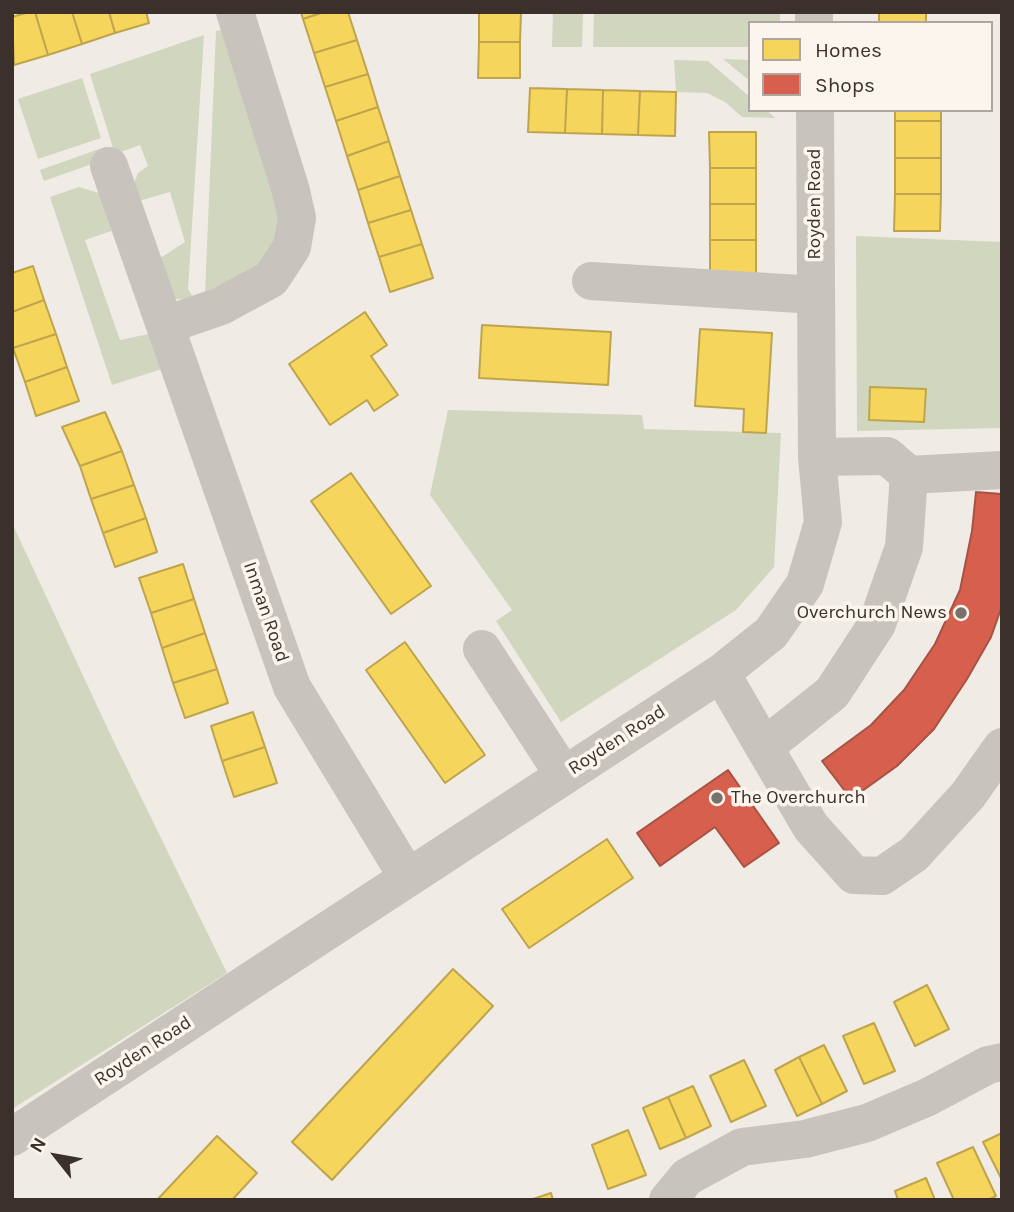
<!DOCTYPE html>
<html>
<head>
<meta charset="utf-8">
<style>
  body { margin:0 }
  #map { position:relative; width:1014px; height:1212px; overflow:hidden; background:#f0ebe5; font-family:Karla,sans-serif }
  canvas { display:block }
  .frame { position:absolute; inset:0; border:14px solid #3b302b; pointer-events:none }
  .legend { position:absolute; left:748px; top:21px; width:245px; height:91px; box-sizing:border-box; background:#fbf5ee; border:2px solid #aea6a0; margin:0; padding:9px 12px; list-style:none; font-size:21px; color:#3b302b }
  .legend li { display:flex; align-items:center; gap:14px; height:35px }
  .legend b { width:35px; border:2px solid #aea6a0 }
  .north { position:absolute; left:21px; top:1121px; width:70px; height:70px; -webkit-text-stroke:5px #fbf5ee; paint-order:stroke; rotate:301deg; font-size:19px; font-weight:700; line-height:28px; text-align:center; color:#3b302b }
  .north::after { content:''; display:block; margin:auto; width:24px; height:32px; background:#3b302b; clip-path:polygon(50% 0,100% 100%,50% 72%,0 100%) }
</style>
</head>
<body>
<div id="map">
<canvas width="1014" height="1212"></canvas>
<div class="frame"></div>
<ul class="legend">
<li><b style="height:19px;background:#f6d55c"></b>Homes</li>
<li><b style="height:19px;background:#d6604d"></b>Shops</li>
</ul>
<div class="north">N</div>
</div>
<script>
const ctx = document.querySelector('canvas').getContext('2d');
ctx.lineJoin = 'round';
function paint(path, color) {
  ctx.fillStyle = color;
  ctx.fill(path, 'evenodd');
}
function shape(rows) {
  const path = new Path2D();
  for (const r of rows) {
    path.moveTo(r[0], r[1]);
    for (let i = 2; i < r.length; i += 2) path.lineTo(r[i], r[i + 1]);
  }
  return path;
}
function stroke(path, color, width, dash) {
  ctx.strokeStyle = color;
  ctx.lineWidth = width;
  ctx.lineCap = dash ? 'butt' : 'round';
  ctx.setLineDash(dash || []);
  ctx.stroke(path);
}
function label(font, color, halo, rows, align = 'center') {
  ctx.font = font + ' Karla,sans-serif';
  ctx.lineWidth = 7;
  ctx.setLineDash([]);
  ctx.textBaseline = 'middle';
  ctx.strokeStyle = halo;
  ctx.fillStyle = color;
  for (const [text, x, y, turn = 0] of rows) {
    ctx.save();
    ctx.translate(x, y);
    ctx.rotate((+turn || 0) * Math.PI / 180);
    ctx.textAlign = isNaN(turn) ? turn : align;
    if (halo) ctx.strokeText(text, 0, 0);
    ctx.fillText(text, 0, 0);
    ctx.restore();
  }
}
const green = shape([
  [553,12,583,12,582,47,552,47],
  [594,12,780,12,780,23,750,23,750,47,593,47],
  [225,29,283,227,258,274,205,294,216,31],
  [204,35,188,289,194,299,177,299,165,291,156,261,185,242,170,192,135,202,132,188,138,173,148,166,140,145,115,154,90,74],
  [723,59,750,60,750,81],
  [674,60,708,61,750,97,750,110,766,110,775,118,742,117,725,102,707,93,676,92],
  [82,78,101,138,38,159,18,99],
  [105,147,109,158,44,181,40,170],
  [79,187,102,194,120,228,85,240,120,340,153,333,168,367,112,385,50,197],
  [856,236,1002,242,1002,428,857,431],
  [448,410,642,415,644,429,781,433,774,567,736,610,561,722,496,621,512,610,430,495],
  [12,523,113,740,227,973,12,1109]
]);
const homes = shape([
  [29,12,35,12,48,55,14,65,12,17,29,12],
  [35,12,72,12,82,44,48,55,35,12],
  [72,12,109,12,115,33,82,44,72,12],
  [109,12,146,12,149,23,115,33,109,12],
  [301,12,324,12,303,19,301,12],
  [324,12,348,12,357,40,314,53,303,19,324,12],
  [479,12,521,12,520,42,479,42,479,12],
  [879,12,926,12,926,23,879,23,879,12],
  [357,40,368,74,325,87,314,53,357,40],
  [479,42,520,42,520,78,478,78,479,42],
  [368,74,378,107,336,121,325,87,368,74],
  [530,88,567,89,565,133,528,132,530,88],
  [567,89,603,90,602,134,565,133,567,89],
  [603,90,640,91,638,135,602,134,603,90],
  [640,91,676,92,675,136,638,135,640,91],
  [378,107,389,141,347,156,336,121,378,107],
  [895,110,941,110,941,121,895,121,895,110],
  [895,121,941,121,941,158,895,158,895,121],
  [709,132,756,132,756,168,710,168,709,132],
  [389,141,400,176,358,190,347,156,389,141],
  [895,158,941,158,941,194,895,194,895,158],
  [710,168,756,168,756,204,710,204,710,168],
  [400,176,411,210,368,223,358,190,400,176],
  [895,194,941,194,940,231,894,231,895,194],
  [710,204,756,204,756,240,710,240,710,204],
  [411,210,422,244,379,257,368,223,411,210],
  [710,240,756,240,756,276,710,276,710,240],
  [422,244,433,278,390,292,379,257,422,244],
  [33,266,44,300,12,312,12,273,33,266],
  [44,300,56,334,13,348,12,312,44,300],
  [365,312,387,345,371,356,398,395,374,411,367,400,330,425,289,364,365,312],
  [482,325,611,332,608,385,479,378,482,325],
  [700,329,772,333,766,433,743,432,744,409,695,406,700,329],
  [56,334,67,367,25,382,13,348,56,334],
  [67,367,79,401,36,416,25,382,67,367],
  [870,387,926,389,924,422,869,420,870,387],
  [105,412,122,451,80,466,62,427,105,412],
  [122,451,134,485,91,499,80,466,122,451],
  [351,473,431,586,391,614,311,501,351,473],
  [134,485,146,518,103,533,91,499,134,485],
  [146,518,157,552,115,567,103,533,146,518],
  [183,564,194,599,151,613,139,578,183,564],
  [194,599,205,633,162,648,151,613,194,599],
  [205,633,217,669,173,683,162,648,205,633],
  [405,642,485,755,445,783,366,670,405,642],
  [217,669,228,703,185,718,173,683,217,669],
  [253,712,265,747,222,761,211,726,253,712],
  [265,747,277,783,234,797,222,761,265,747],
  [607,839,633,878,529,948,502,909,607,839],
  [453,969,493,1006,332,1180,292,1142,453,969],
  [927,985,949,1029,915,1046,894,1002,927,985],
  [874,1023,895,1071,864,1084,843,1036,874,1023],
  [824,1045,847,1091,822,1104,799,1057,824,1045],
  [799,1057,822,1104,797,1116,775,1070,799,1057],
  [744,1060,766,1106,731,1122,710,1076,744,1060],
  [693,1086,711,1126,686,1138,668,1097,693,1086],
  [668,1097,686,1138,660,1149,643,1108,668,1097],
  [628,1130,646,1175,608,1189,592,1145,628,1130],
  [1002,1133,1002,1180,983,1142,1002,1133],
  [217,1136,257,1173,232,1200,157,1200,217,1136],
  [973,1147,996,1196,988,1200,954,1200,937,1163,973,1147],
  [926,1178,935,1200,898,1200,895,1191,926,1178],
  [551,1193,553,1200,530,1200,551,1193]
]);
const shops = shape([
  [976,492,1002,494,1002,606,991,637,967,679,934,729,897,766,851,799,822,761,871,725,904,690,935,644,960,590,972,531,976,492],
  [728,770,779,843,744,867,715,827,660,866,637,833,728,770]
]);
const minor = shape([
  [814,12,814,23],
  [109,166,292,687,408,878],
  [591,281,816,295],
  [166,325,221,306,271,279,292,247,297,218,291,191,235,12],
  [909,475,1002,470],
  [482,649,563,774],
  [721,673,764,747,832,693,877,624,904,547,909,475,887,456,817,457],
  [764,747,811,827,854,875,882,876,914,854,968,795,1002,747],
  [12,1137,721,673,771,633,805,584,823,522,817,457,815,110],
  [668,1200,687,1177,742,1147,805,1139,867,1123,928,1097,988,1065,1002,1062]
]);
const markers = [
  [961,613,7,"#7a716c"],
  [717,798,7,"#7a716c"]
];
const streetNames = [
  ["Royden Road",815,204,-90],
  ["Inman Road",266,612,71],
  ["Royden Road",617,740,-33],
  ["Royden Road",143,1051,-33]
];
const poiNames = [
  ["Overchurch News",947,613],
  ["The Overchurch",731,798,"left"]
];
paint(green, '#d1d6bf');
paint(homes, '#f6d55c');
stroke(homes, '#bea44d', 2);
paint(shops, '#d6604d');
stroke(shops, '#a85243', 2);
stroke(minor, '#c9c3be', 38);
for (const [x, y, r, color] of markers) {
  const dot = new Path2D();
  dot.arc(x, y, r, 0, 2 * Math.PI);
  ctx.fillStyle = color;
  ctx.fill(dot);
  stroke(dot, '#fbf5ee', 2.5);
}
label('19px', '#3b302b', '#fbf5ee', streetNames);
label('19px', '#3b302b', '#fbf5ee', poiNames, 'right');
</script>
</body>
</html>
